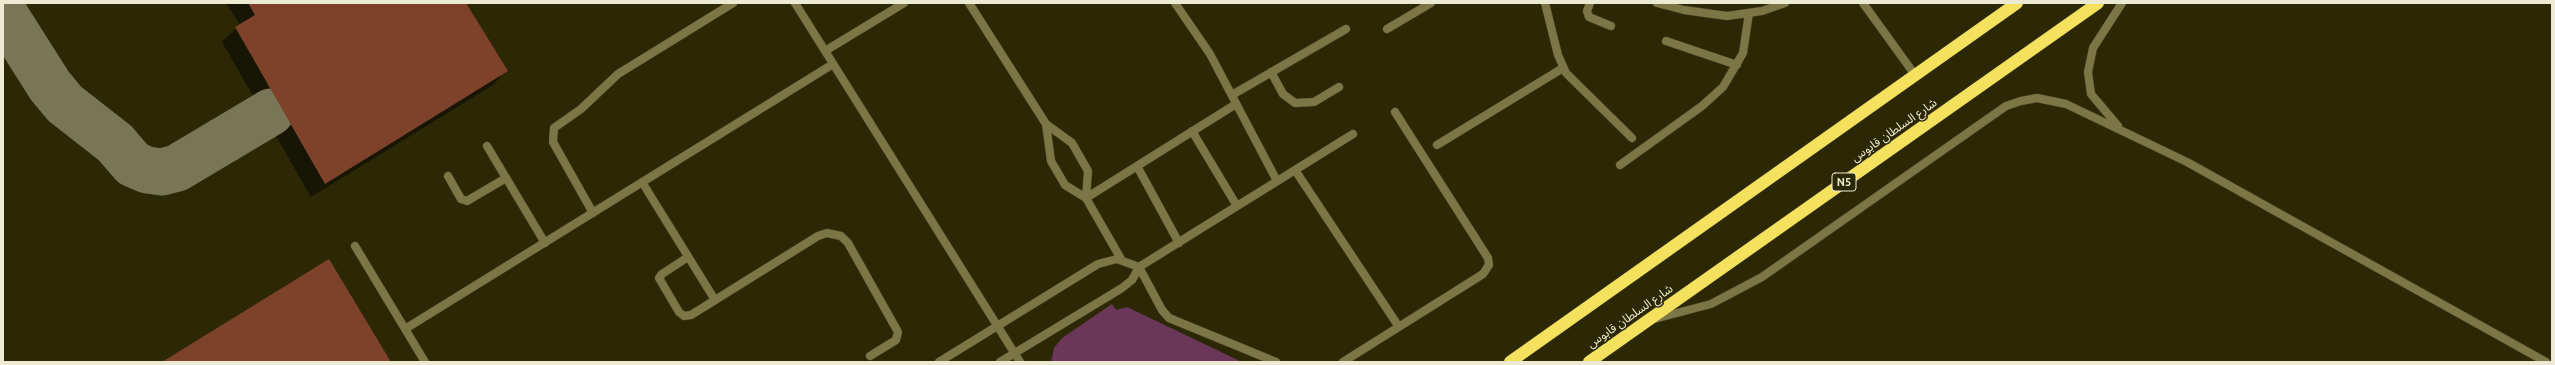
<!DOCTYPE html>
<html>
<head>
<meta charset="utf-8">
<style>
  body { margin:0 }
  #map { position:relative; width:2555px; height:365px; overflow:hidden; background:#2c2806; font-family:Ubuntu,sans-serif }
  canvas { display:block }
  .frame { position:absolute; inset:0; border:4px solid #edead3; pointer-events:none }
</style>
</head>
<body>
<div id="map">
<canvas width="2555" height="365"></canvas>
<div class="frame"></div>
</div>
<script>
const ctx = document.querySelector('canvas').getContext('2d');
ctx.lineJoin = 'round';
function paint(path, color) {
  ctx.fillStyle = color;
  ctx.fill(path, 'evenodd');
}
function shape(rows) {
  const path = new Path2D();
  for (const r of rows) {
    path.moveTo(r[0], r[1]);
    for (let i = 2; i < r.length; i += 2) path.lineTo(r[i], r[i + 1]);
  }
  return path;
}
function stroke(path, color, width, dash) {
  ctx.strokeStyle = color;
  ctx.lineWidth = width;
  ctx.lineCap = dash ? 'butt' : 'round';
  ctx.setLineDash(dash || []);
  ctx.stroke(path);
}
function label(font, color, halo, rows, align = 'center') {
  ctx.font = font + ' Ubuntu,"Noto Sans Arabic",sans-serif';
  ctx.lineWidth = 3;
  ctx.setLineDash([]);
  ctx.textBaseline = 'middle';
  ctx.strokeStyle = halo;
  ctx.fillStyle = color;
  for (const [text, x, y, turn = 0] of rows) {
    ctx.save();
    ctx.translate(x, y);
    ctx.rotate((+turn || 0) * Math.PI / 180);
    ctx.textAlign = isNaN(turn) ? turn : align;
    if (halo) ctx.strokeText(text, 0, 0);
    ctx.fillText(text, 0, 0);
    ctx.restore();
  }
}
const green = shape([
  [1112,304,1116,310,1127,307,1242,362,1051,362,1054,348,1062,338]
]);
const shadow = shape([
  [226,3,464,3,506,71,493,85,311,197,222,42,240,25]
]);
const taxiway = shape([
  [3,12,50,86,65,104,115,143,133,164,147,170,162,172,177,168,271,112]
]);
const building = shape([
  [248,3,466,3,508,71,325,184,235,27,255,15],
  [329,259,391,362,162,362]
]);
const lane = shape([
  [795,3,1020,362],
  [969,3,1046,124,1072,143,1088,171,1086,198],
  [1175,3,1210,54,1277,181],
  [1545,3,1558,55,1566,73,1632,138],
  [1590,3,1587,11,1589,17,1611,26],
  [1657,3,1684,10,1727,16,1762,11,1785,3],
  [1863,3,1915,75],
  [1387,29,1431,3],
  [1666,41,1737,65],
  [825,51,904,3],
  [1271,72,1283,94,1295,103,1314,102,1339,87],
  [1232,95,1346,29],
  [1046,124,1051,161,1065,185,1086,198,1121,259],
  [1192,131,1237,206],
  [1437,145,1563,68],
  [487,146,545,243],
  [1620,165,1702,106,1723,87,1743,53,1749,13],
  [1137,166,1179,243],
  [1295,170,1399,327],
  [448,176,461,199,467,201,506,178],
  [642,182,715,300],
  [1086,198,1236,104],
  [593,213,553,142,554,128,581,109,618,74,733,3],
  [355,246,425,362],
  [688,257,662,274,659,278,679,312,684,316,691,315,818,236,827,233,841,236,848,243,898,332,896,340,870,356],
  [405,329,833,64],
  [939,362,1098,264,1117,259,1139,267,1162,310,1169,318,1276,362],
  [1000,362,1122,288,1132,280,1139,267,1353,134],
  [1343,362,1483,274,1489,265,1488,258,1395,112]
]);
const street = shape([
  [2118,126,2091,94,2088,72,2093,48,2122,3],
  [1654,319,1711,304,1762,277,2006,106,2021,101,2037,98,2066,104,2187,162,2546,362]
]);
const highway = shape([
  [1510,362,2017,3],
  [1589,362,2098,3]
]);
const shields = [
  [1844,182,24]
];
const shieldNames = [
  ["N5",1844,182]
];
const streetNames = [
  ["شارع السلطان قابوس",1894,130,-35],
  ["شارع السلطان قابوس",1630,316,-35]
];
paint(green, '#6a3759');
paint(shadow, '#0007');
stroke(taxiway, '#797658', 47);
paint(building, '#7e422b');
stroke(lane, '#474323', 9);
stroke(street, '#474323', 9);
stroke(highway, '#474323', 13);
stroke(lane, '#7c7545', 8);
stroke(street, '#7c7545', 8);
stroke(highway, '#f4e25f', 12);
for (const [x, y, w] of shields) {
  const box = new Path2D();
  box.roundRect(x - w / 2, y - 9, w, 18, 3);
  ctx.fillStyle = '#2c2806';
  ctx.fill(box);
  stroke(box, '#edead3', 1);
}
label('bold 11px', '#edead3', null, shieldNames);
label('12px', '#edead3', '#2c2806', streetNames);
</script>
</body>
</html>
